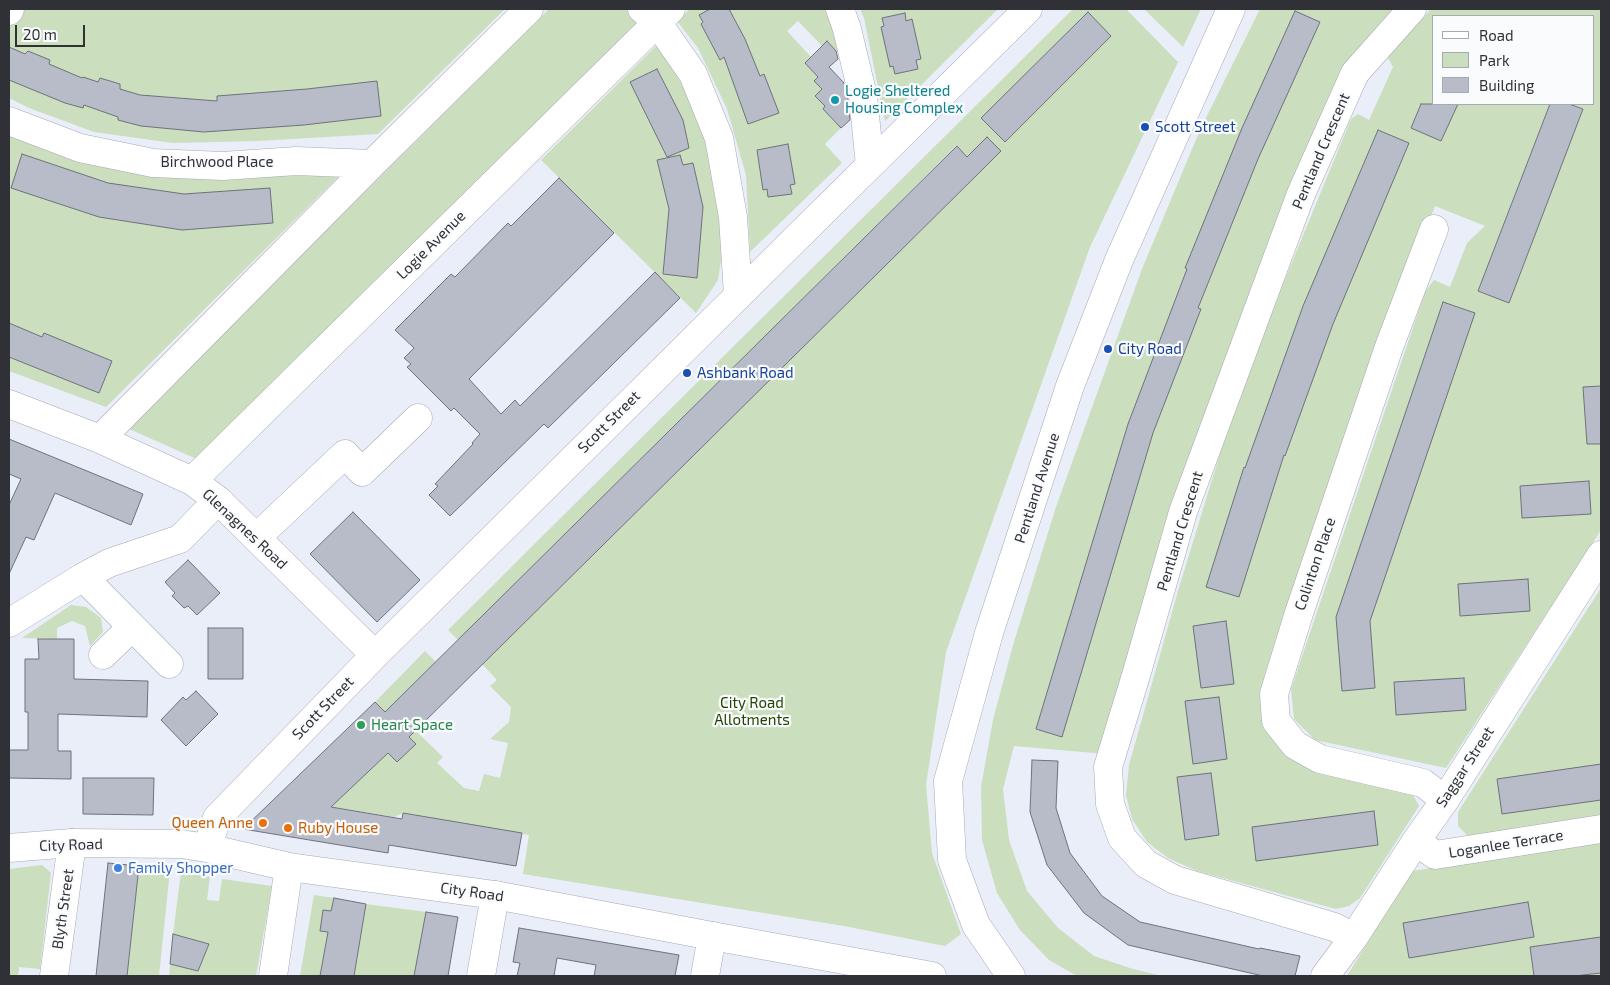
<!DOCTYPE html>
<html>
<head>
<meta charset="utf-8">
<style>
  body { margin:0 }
  #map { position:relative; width:1610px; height:985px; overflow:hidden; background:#e9eef9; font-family:"Exo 2",sans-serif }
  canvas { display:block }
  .frame { position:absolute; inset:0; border:10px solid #303136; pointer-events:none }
  .legend { position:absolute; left:1432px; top:15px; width:162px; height:90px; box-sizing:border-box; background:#fafbfd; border:1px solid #a9aaad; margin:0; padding:6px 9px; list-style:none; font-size:15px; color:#303136 }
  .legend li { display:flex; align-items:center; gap:10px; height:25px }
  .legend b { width:25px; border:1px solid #a9aaad }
  .scale { position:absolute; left:15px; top:25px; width:70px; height:22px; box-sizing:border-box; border:2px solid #303136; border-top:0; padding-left:6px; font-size:15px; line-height:18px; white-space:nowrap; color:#303136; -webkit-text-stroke:4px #fafbfd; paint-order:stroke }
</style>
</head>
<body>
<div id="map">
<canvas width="1610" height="985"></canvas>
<div class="frame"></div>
<ul class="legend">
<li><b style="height:6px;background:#fff"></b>Road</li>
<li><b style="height:14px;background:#cbdebe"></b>Park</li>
<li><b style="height:14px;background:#b8bcc8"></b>Building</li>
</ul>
<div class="scale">20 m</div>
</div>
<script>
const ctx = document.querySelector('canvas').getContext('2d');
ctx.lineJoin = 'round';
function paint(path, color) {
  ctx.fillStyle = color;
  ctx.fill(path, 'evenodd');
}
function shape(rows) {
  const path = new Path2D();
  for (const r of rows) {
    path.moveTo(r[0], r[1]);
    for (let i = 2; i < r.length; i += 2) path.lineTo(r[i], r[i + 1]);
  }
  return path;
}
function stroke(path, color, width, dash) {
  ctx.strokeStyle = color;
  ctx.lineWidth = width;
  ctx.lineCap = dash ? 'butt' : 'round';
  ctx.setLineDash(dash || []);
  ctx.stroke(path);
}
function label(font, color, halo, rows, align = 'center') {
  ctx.font = font + ' "Exo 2",sans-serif';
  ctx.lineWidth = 4.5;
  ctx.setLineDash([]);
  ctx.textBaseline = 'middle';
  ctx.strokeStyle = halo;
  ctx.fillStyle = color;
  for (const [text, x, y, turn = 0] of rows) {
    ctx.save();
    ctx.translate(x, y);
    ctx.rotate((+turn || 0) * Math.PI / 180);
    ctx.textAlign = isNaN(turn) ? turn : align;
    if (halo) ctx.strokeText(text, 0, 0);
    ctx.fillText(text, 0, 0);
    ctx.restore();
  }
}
const green = shape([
  [22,9,505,9,378,134,258,141,173,143,94,132,29,108,9,98,9,25],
  [549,9,627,9,641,20,199,460,127,428],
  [690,9,827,9,841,56,827,41,822,46,798,21,787,31,811,57,805,63,818,77,814,81,822,89,815,96,825,106,823,109,841,128,825,144,842,163,750,252,746,175,727,109,698,48,677,21],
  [860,9,998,9,885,121,864,18],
  [1073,9,1126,9,1178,62,1090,247,946,652,926,785,932,853,961,934,945,946,844,926,523,874,529,835,403,813,394,817,321,805,388,753,415,743,375,702,425,651,436,662,391,707,443,757,437,763,464,788,479,791,484,774,500,778,508,743,490,739,509,722,511,707,490,686,497,680,482,664,981,171,956,146,458,640,448,630],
  [1144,9,1201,9,1183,47],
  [1260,9,1399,9,1370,41,1106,754,1014,746,1003,789,1009,840,1027,891,1058,928,1094,956,1133,969,1162,976,1077,976,1049,960,1020,930,997,893,982,840,981,787,993,720,1013,645,1056,507,1142,269,1200,130],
  [1431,9,1601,9,1601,530,1446,768,1315,740,1294,719,1291,689,1425,292,1434,280,1450,287,1467,243,1485,226,1435,206,1381,344,1271,727,1410,789,1419,806,1360,898,1349,906,1336,909,1197,871,1168,858,1147,842,1132,819,1126,795,1129,765,1178,591,1222,447,1274,306,1351,119,1358,114,1369,120,1393,67,1387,56],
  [1434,16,1594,16,1594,104,1569,104,1583,109,1509,303,1478,291,1550,104,1434,104],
  [658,44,685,88,715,166,725,234,718,280,696,313,541,160],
  [9,132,342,173,106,407,9,371],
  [1601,588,1601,817,1470,838,1458,826,1458,812],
  [71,605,86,607,101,618,103,632,90,646,85,626,72,621,57,628,57,639,22,638],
  [1601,841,1601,976,1347,976,1412,871],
  [42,865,51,873,40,969,19,967,18,976,9,976,9,869],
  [139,866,170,870,159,976,127,976],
  [181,872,210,877,207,900,219,901,222,879,272,886,256,976,169,976,170,964,198,971,209,944,173,934],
  [314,895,334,898,331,911,320,931,328,932,320,976,300,976],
  [366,904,426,912,414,976,354,976]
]);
const building = shape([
  [710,9,729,9,745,39,760,76,764,74,779,113,748,124,724,57,720,60,701,24,703,22,699,15,710,9],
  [1295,11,1320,22,1258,159,1198,308,1201,309,1153,433,1062,737,1036,729,1128,424,1187,269,1185,268,1242,128,1295,11],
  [1088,12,1111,36,1005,142,981,118,1088,12],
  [905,13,906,21,912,19,921,59,916,60,918,69,895,74,893,66,890,67,881,27,884,26,882,18,905,13],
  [827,41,836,51,838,59,829,67,844,83,848,99,850,120,841,128,823,109,825,106,815,96,822,89,814,81,818,77,805,63,827,41],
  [9,47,25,54,28,51,50,60,49,64,82,78,83,77,98,82,100,78,120,84,120,89,140,95,217,101,217,96,307,89,377,81,381,116,304,125,204,132,141,126,118,120,118,117,84,105,83,108,65,103,9,80,9,47],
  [657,69,683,120,689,148,667,157,630,82,657,69],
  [1421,104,1458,104,1441,141,1411,128,1421,104],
  [1550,104,1569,104,1583,109,1509,303,1478,291,1550,104],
  [1378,130,1409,143,1333,324,1285,456,1284,455,1239,597,1206,587,1244,467,1245,468,1303,306,1378,130],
  [987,137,1001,151,981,171,409,737,416,744,397,762,388,753,331,807,402,819,403,813,522,833,516,866,389,845,388,853,243,829,375,702,385,712,957,146,967,157,987,137],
  [788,144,795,184,790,185,792,194,768,197,767,189,763,190,757,150,788,144],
  [22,154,108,183,184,194,270,188,273,223,182,230,99,217,11,188,22,154],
  [680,155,683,165,693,163,703,207,697,278,663,274,669,209,657,160,680,155],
  [559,178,614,233,469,379,501,414,515,400,520,406,655,272,680,298,548,428,544,424,450,516,429,495,438,486,435,484,473,444,472,443,480,434,454,408,451,411,407,367,411,364,404,358,414,348,395,330,451,274,455,277,508,223,511,226,559,178],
  [1443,302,1475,313,1370,621,1375,688,1342,691,1336,617,1443,302],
  [9,323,42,337,44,333,112,361,99,393,9,357,9,323],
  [1601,386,1601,444,1587,444,1583,387,1601,386],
  [9,439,143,494,131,525,55,493,34,540,26,537,9,574,9,505,21,479,9,474,9,439],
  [1589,481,1591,514,1522,518,1520,486,1589,481],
  [353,512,420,580,377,622,310,554,353,512],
  [188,560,220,593,197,615,188,606,184,608,172,596,175,593,165,582,188,560],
  [1528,579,1530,611,1460,616,1458,584,1528,579],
  [1226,621,1234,684,1201,688,1193,626,1226,621],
  [208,628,243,628,243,679,208,679,208,628],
  [38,639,74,639,74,679,148,681,147,717,58,714,58,751,71,751,71,779,9,778,9,750,28,750,28,712,25,712,25,659,39,659,38,639],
  [1464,678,1466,710,1396,715,1394,682,1464,678],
  [196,691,218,714,186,746,161,720,183,697,186,700,196,691],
  [1219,697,1227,759,1193,764,1185,701,1219,697],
  [1032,760,1058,761,1056,808,1070,853,1102,896,1140,922,1259,949,1260,948,1300,956,1295,976,1263,976,1128,945,1084,913,1047,865,1030,812,1032,760],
  [1601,764,1601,800,1502,814,1497,779,1601,764],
  [1211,773,1219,835,1185,840,1177,777,1211,773],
  [83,778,154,778,153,815,83,814,83,778],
  [1374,811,1378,845,1256,861,1252,827,1374,811],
  [108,863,139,866,127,976,96,976,108,863],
  [334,898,366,904,354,976,320,976,328,932,320,931,323,910,331,911,334,898],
  [1528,902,1534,937,1409,958,1403,923,1528,902],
  [426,912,458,917,448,976,414,976,426,912],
  [519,928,679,955,675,976,594,976,596,965,557,958,554,976,517,976,520,963,513,962,519,928],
  [173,934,209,944,198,971,170,964,173,934],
  [1601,937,1601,973,1574,976,1534,976,1530,947,1601,937]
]);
const minor = shape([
  [642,9,657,22,693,74,719,138,733,217,738,295],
  [840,9,847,29,863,96,870,165],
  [9,11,10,9],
  [9,121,80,148,153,163,223,166,296,161,372,164],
  [1434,229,1389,347,1299,613,1274,694,1276,721,1295,745,1320,759,1423,783,1445,800],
  [9,404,100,439,192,481,218,500,375,655],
  [100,439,372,164,529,9],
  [192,481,671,9],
  [257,537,345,454,362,472,418,418],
  [83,577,169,664],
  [9,623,83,577,109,563,180,539,218,500],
  [103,655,132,627],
  [1416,841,1435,855,1601,829],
  [207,848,217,818,375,655,1028,9],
  [1354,937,1334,927,1175,880,1146,864,1122,838,1110,804,1108,767,1137,672,1183,512,1301,194,1355,73,1412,9],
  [54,976,72,843],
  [273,976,289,867],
  [481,976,495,895],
  [705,976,712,936],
  [1325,976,1354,937,1416,841,1445,800,1601,555]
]);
const tertiary = shape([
  [9,848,72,843,181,844,207,848,289,867,495,895,712,936,932,976],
  [1011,976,976,925,952,860,948,781,989,633,1070,386,1119,260,1231,9]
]);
const markers = [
  [835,100,5,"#0f9aa8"],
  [1145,127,5,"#1a4fb4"],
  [1108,349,5,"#1a4fb4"],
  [687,373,5,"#1a4fb4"],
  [361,725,5,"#2e9e5b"],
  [263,823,5,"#e8710a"],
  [288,828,5,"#e8710a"],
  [118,868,5,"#3f7fe0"]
];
const cultureNames = [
  ["Logie Sheltered",845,91],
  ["Housing Complex",845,108]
];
const transitNames = [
  ["Scott Street",1155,127],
  ["City Road",1118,349],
  ["Ashbank Road",697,373]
];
const streetNames = [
  ["Pentland Crescent",1321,151,-67],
  ["Birchwood Place",217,162],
  ["Logie Avenue",431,245,-45],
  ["Scott Street",609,422,-45],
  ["Pentland Avenue",1037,488,-72],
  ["Glenagnes Road",245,529,43],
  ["Pentland Crescent",1180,531,-73],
  ["Colinton Place",1315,564,-71],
  ["Scott Street",323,708,-46],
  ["Saggar Street",1465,767,-57],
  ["Loganlee Terrace",1506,844,-9],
  ["City Road",71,845,-2],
  ["City Road",472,892,8],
  ["Blyth Street",63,909,-82]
];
const parkNames = [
  ["City Road",752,703],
  ["Allotments",752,720]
];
const leisureNames = [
  ["Heart Space",371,725]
];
const foodNames = [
  ["Queen Anne",253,823],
  ["Ruby House",298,828,"left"]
];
const shopNames = [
  ["Family Shopper",128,868]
];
paint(green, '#cbdebe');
paint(building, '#b8bcc8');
stroke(building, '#6e727c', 1);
stroke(minor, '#a6aab5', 29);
stroke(tertiary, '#a6aab5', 29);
stroke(minor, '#fff', 28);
stroke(tertiary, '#fff', 28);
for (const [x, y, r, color] of markers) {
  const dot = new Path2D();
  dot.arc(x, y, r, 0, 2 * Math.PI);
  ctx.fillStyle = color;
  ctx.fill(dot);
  stroke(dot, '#fafbfd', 2);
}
label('15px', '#0d838f', '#fafbfd', cultureNames, 'left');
label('15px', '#164399', '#fafbfd', transitNames, 'left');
label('15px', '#303136', '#fafbfd', streetNames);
label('15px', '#254400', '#fafbfd', parkNames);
label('15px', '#27864d', '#fafbfd', leisureNames, 'left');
label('15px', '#c56008', '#fafbfd', foodNames, 'right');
label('15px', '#366cbe', '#fafbfd', shopNames, 'left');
</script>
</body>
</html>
